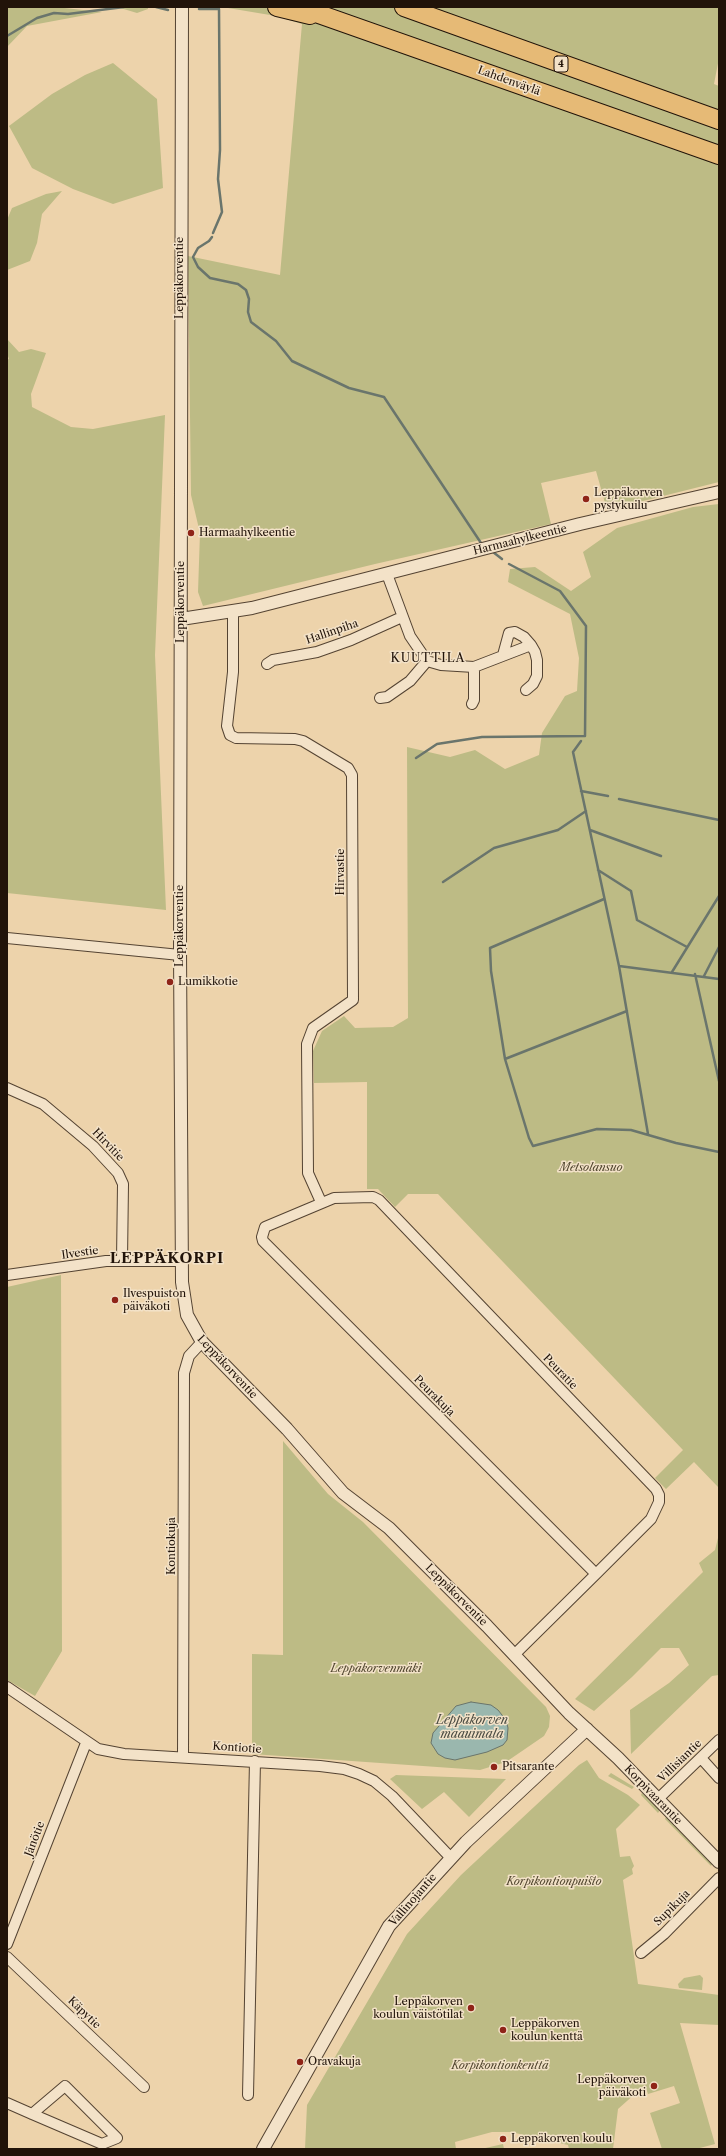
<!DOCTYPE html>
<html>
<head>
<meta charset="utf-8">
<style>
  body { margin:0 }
  #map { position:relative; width:726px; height:2156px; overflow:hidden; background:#edd3ab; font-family:"Libre Caslon Text",serif }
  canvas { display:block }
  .frame { position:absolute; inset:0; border:8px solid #211309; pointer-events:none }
</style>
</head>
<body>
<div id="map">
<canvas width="726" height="2156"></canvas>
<div class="frame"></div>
</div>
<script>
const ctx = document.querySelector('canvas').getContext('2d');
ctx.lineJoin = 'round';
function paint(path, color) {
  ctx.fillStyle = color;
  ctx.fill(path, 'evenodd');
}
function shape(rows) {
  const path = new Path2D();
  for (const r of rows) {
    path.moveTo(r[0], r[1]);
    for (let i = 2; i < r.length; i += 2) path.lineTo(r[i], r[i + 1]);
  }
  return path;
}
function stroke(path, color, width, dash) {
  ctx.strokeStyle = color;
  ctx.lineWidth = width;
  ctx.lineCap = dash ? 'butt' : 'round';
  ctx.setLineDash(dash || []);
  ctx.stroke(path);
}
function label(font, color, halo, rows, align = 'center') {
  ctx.font = font + ' "Libre Caslon Text",serif';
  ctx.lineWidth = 3;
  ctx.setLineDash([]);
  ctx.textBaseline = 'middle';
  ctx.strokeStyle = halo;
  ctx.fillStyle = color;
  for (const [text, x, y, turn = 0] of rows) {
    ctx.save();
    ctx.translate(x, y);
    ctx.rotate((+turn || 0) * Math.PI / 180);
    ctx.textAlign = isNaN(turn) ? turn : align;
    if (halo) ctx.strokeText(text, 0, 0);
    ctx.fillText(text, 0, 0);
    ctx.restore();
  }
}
const green = shape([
  [7,7,55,7,102,12,27,26,7,47],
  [117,7,148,7,148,9,137,13],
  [222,7,719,7,719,58,714,84,719,86,719,482,607,510,596,471,541,483,551,524,375,564,203,606,198,592,200,533,191,495,188,256,280,275,302,24,276,16],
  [113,63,157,99,163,188,113,204,73,189,32,168,9,126,52,94,85,75],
  [62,191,42,214,37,243,30,261,7,270,7,220,12,208,46,194],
  [7,339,19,352,31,349,46,353,31,394,32,407,71,427,93,429,165,415,155,655,166,910,7,893,7,360,9,359,7,353],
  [719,504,719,1488,694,1462,666,1489,655,1478,683,1450,438,1194,408,1194,395,1207,378,1189,367,1189,367,1082,314,1083,313,1051,322,1031,344,1016,355,1028,393,1027,408,1018,407,747,450,757,475,750,505,769,539,755,542,733,565,696,577,691,579,658,570,614,508,582,510,569,535,567,571,591,591,577,583,552,617,528,693,507],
  [61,1275,62,1651,35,1696,7,1680,7,1287],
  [283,1441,328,1494,363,1522,546,1707,550,1716,549,1727,544,1736,506,1762,480,1770,252,1754,252,1654,283,1655],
  [719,1534,719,1675,712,1676,631,1754,630,1710,669,1683,689,1665,679,1648,661,1648,632,1677,594,1711,575,1699,703,1572,699,1563,715,1550],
  [587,1760,599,1778,628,1795,640,1805,616,1829,620,1857,630,1856,634,1866,632,1869,633,1874,623,1880,638,1984,719,1995,719,2025,680,2023,715,2144,696,2149,662,2149,650,2113,680,2103,674,2086,648,2094,645,2085,618,2109,613,2149,569,2149,568,2145,511,2132,492,2132,455,2142,456,2149,305,2149,307,2105,407,1934,461,1875,579,1765],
  [611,1773,634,1787,632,1789,608,1776],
  [396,1775,506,1779,469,1817,444,1792,422,1809,390,1779],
  [642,1793,660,1810,658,1813,641,1795],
  [666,1817,712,1864,711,1866,665,1819],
  [700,1975,703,1978,702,1990,679,1988,678,1984,684,1978],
  [503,2144,504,2149,481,2149]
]);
const water = shape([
  [471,1702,491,1705,498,1710,506,1720,508,1728,507,1740,503,1745,487,1752,455,1760,445,1758,438,1754,431,1743,433,1733,456,1706,471,1702]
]);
const stream = shape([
  [156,7,168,10],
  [199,9,219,9,220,150,218,179,222,212,213,233],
  [7,36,37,18,54,13,68,14,124,7],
  [212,237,209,241,198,248,193,257,198,267,210,278,238,284,246,290,249,299,248,312,251,322,276,341,292,361,349,388,384,397,481,543],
  [493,552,502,559],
  [581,741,573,752,619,966,648,1134],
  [416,758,437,744,482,737,585,736,586,626,560,591,509,564],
  [581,791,608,796],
  [619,799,719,820],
  [590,830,661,856],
  [598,870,631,891,637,920,687,947],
  [443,882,494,848,558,830,586,811],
  [604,899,490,948,491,971,505,1059,529,1138,533,1146,597,1129,631,1130,676,1143,719,1152],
  [619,966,719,979],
  [672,972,719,896],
  [695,974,719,1081],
  [704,976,719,947],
  [505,1059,627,1011]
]);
const minor = shape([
  [387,574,410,636,427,661,441,665,474,667,531,645,535,652,537,660,537,676,533,684,526,690],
  [233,612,233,672,227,726,230,735,236,738,295,739,303,741,348,768,352,775,353,1000,313,1028,307,1044,308,1173,321,1202],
  [503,655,509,633,515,632,524,637,531,645],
  [267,664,273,660,317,652,351,640,402,617],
  [380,698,387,697,410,681,427,661],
  [472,704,474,700,474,667],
  [7,938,180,955],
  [7,1088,43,1104,93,1146,118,1173,123,1184,122,1260],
  [7,1275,106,1261,181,1261],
  [514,1655,596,1574,651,1519,659,1502,659,1495,656,1489,379,1200,373,1197,334,1198,265,1227,262,1237,263,1241,596,1574],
  [7,1687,98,1749,124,1754,320,1766,344,1769,359,1774,374,1781,392,1796,451,1858],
  [183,1757,184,1373,189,1356,202,1342],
  [701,1758,719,1778],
  [658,1799,719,1740],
  [7,1944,86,1743],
  [641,1953,664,1934,719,1878],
  [7,1957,144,2087],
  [248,2095,255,1761],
  [7,2103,32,2114,102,2144,117,2138,65,2086,32,2114]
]);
const tertiary = shape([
  [182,7,180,950,182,1282,187,1315,202,1342,287,1429,343,1493,389,1528,487,1626,569,1713,618,1758,719,1862],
  [181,619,252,608,580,524,719,492],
  [263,2149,389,1926,466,1842,587,1729]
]);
const motorway = shape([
  [277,7,310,15],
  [299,7,719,155],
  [404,7,719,120]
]);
const markers = [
  [586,499,4,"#8f2418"],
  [191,533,4,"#8f2418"],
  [170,982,4,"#8f2418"],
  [115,1300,4,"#8f2418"],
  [494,1767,4,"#8f2418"],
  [471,2008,4,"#8f2418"],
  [503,2030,4,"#8f2418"],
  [300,2062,4,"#8f2418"],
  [654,2086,4,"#8f2418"],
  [503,2139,4,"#8f2418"]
];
const shields = [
  [561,64,14]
];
const shieldNames = [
  ["4",561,64]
];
const streetNames = [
  ["Lahdenväylä",509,81,20],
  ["Leppäkorventie",180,278,-90],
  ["Harmaahylkeentie",520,540,-14],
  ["Leppäkorventie",181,602,-90],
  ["Hallinpiha",332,632,-19],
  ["Hirvastie",341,872,-90],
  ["Leppäkorventie",180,926,-90],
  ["Hirvitie",108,1145,46],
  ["Ilvestie",80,1253,-8],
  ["Leppäkorventie",227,1367,47],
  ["Peuratie",560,1372,46],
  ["Peurakuja",434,1396,45],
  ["Kontiokuja",172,1546,-90],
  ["Leppäkorventie",456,1595,45],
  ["Kontiotie",237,1748,4],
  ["Villisiantie",680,1761,-44],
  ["Korpivaarantie",653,1795,46],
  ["Jänötie",35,1839,-69],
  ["Vallinojantie",413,1900,-49],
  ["Supikuja",672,1908,-45],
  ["Käpytie",84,2013,44]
];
const poiNames = [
  ["Leppäkorven",594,493],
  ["pystykuilu",594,506],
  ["Harmaahylkeentie",199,533],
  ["Lumikkotie",178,982],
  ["Ilvespuiston",123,1294],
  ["päiväkoti",123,1307],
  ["Pitsarante",502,1767],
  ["Leppäkorven",463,2002,"right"],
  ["koulun väistötilat",463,2015,"right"],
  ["Leppäkorven",511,2024],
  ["koulun kenttä",511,2037],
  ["Oravakuja",308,2062],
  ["Leppäkorven",646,2080,"right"],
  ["päiväkoti",646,2093,"right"],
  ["Leppäkorven koulu",511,2139]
];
const parkNames = [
  ["Metsolansuo",591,1168],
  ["Leppäkorvenmäki",376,1669],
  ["Korpikontionpuisto",554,1882],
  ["Korpikontionkenttä",500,2066]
];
const neighbourhoodNames = [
  ["KUUTTILA",428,659]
];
const waterNames = [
  ["Leppäkorven",472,1721],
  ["maauimala",472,1735]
];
const districtNames = [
  ["LEPPÄKORPI",167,1259]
];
paint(green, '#bdbb85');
paint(water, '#9ab7ae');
stroke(water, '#6a756c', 1);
stroke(stream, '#6a756c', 2.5);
stroke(minor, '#544332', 12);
stroke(tertiary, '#544332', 14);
stroke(motorway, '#211309', 20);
stroke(minor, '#f3e2c8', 10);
stroke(tertiary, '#f3e2c8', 12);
stroke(motorway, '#e6ba76', 18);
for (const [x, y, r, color] of markers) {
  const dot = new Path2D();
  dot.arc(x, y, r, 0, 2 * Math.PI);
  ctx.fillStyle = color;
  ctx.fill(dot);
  stroke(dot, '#f3e2c8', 1.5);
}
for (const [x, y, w] of shields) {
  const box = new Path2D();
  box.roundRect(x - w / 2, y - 8, w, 16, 3);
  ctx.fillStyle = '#f3e2c8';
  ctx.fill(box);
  stroke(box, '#211309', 1);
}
label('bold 10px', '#211309', null, shieldNames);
label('11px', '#211309', '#f3e2c8', streetNames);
label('11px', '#211309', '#f3e2c8', poiNames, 'left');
label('italic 11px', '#50452e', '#f3e2c8', parkNames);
ctx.letterSpacing = '1px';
label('12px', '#211309', '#f3e2c8', neighbourhoodNames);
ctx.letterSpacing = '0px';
label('italic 12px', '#4b4c43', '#f3e2c8', waterNames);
ctx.letterSpacing = '1px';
label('bold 15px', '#211309', '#f3e2c8', districtNames);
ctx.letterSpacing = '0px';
</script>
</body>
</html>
